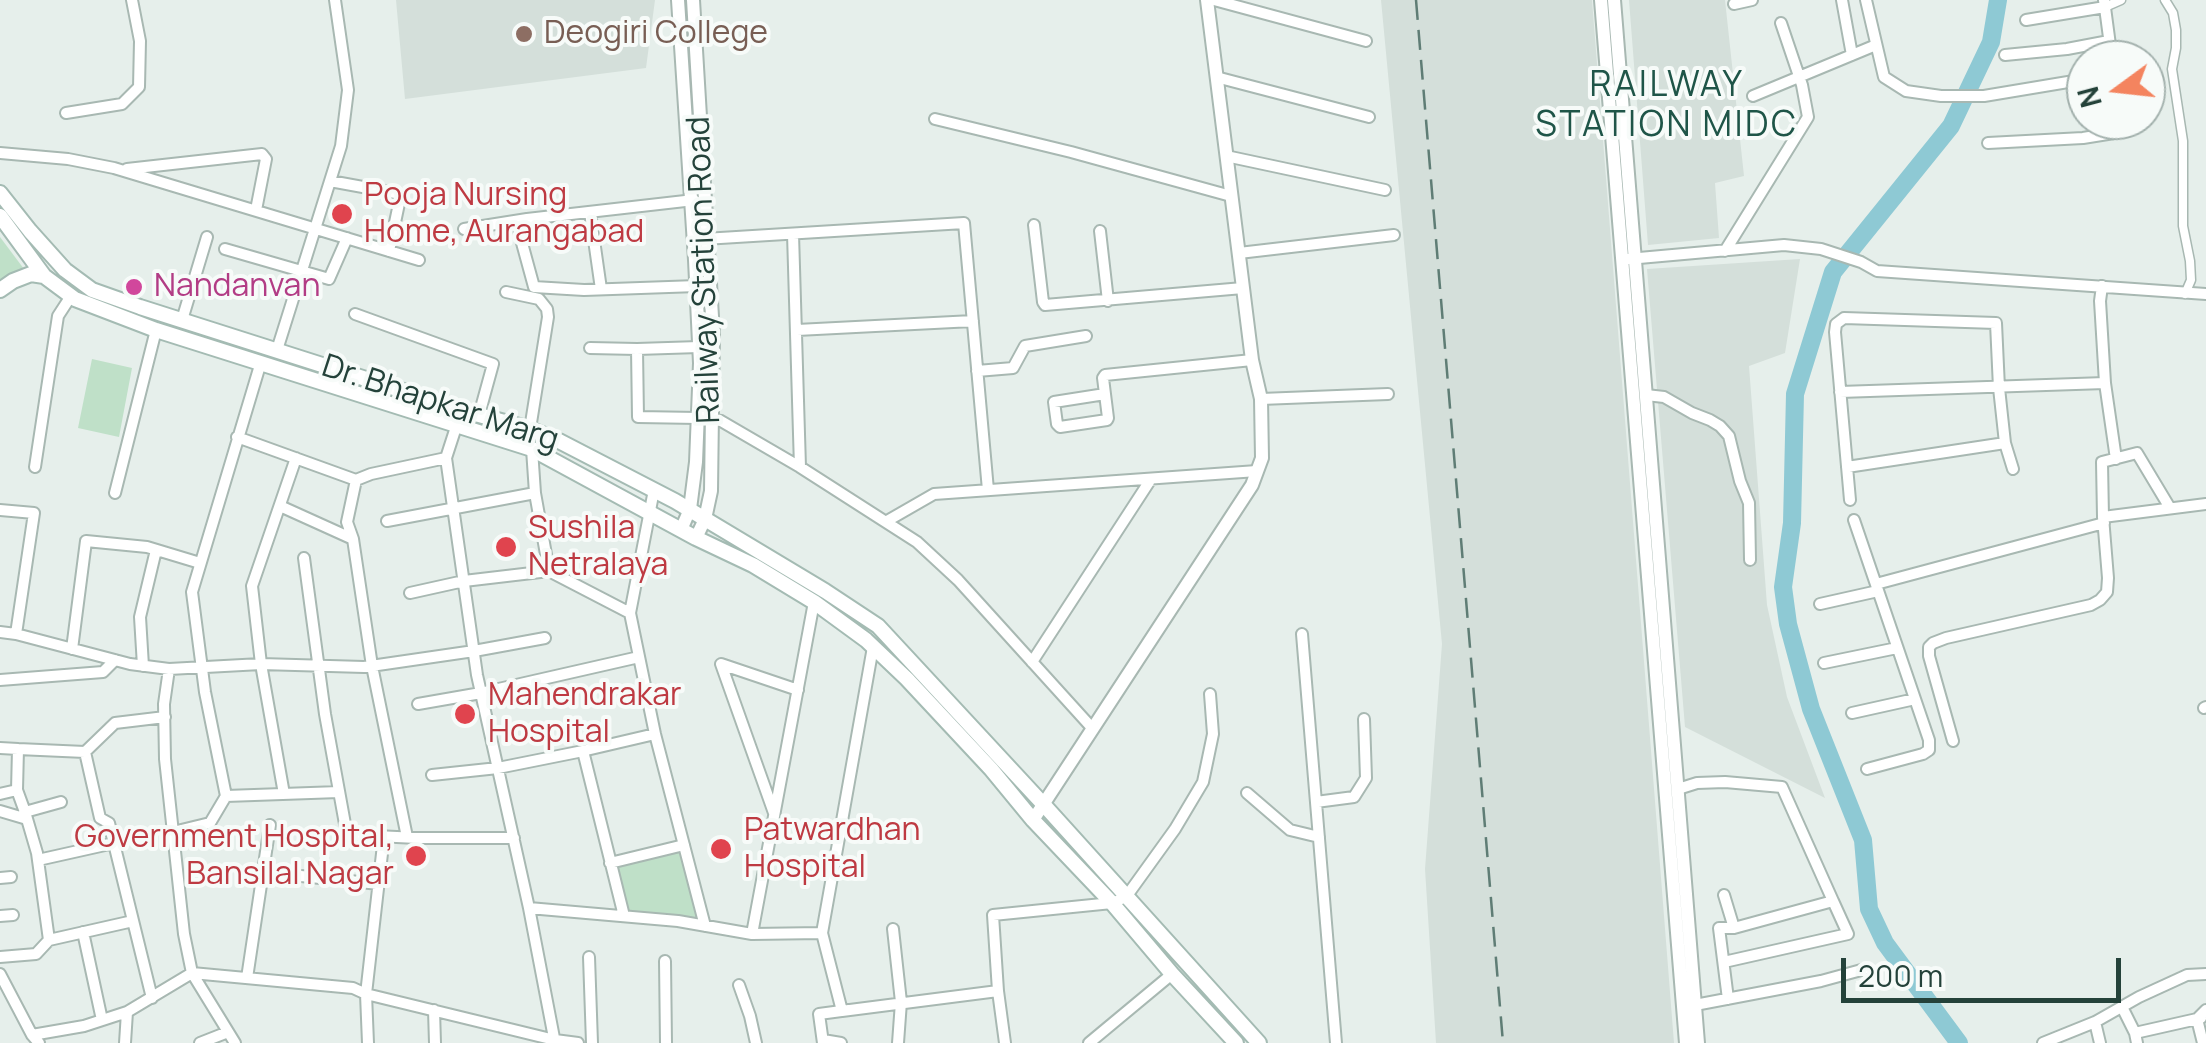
<!DOCTYPE html>
<html>
<head>
<meta charset="utf-8">
<style>
  body { margin:0 }
  #map { position:relative; width:2206px; height:1043px; overflow:hidden; background:#e6efeb; font-family:Manrope,sans-serif }
  canvas { display:block }
  .north { position:absolute; left:2066px; top:40px; width:100px; height:100px; box-sizing:border-box; background:#f7fbf9; border:2px solid #a3b1ad; border-radius:50%; rotate:255deg; font-size:28px; font-weight:700; line-height:40px; text-align:center; color:#24423a }
  .north::after { content:''; display:block; margin:auto; width:35px; height:45px; background:#f4845f; clip-path:polygon(50% 0,100% 100%,50% 72%,0 100%) }
  .scale { position:absolute; left:1841px; top:958px; width:280px; height:45px; box-sizing:border-box; border:5px solid #24423a; border-top:0; padding-left:12px; font-size:30px; line-height:35px; white-space:nowrap; color:#24423a; -webkit-text-stroke:8px #f7fbf9; paint-order:stroke }
</style>
</head>
<body>
<div id="map">
<canvas width="2206" height="1043"></canvas>
<div class="north">N</div>
<div class="scale">200 m</div>
</div>
<script>
const ctx = document.querySelector('canvas').getContext('2d');
ctx.lineJoin = 'round';
function paint(path, color) {
  ctx.fillStyle = color;
  ctx.fill(path, 'evenodd');
}
function shape(rows) {
  const path = new Path2D();
  for (const r of rows) {
    path.moveTo(r[0], r[1]);
    for (let i = 2; i < r.length; i += 2) path.lineTo(r[i], r[i + 1]);
  }
  return path;
}
function stroke(path, color, width, dash) {
  ctx.strokeStyle = color;
  ctx.lineWidth = width;
  ctx.lineCap = dash ? 'butt' : 'round';
  ctx.setLineDash(dash || []);
  ctx.stroke(path);
}
function label(font, color, halo, rows, align = 'center') {
  ctx.font = font + ' Manrope,sans-serif';
  ctx.lineWidth = 8;
  ctx.setLineDash([]);
  ctx.textBaseline = 'middle';
  ctx.strokeStyle = halo;
  ctx.fillStyle = color;
  for (const [text, x, y, turn = 0] of rows) {
    ctx.save();
    ctx.translate(x, y);
    ctx.rotate((+turn || 0) * Math.PI / 180);
    ctx.textAlign = isNaN(turn) ? turn : align;
    if (halo) ctx.strokeText(text, 0, 0);
    ctx.fillText(text, 0, 0);
    ctx.restore();
  }
}
const built = shape([
  [396,0,655,0,646,68,405,99],
  [1381,0,1592,0,1674,1043,1436,1043,1425,869,1442,644],
  [1629,0,1725,0,1744,176,1715,183,1719,238,1648,245],
  [1800,259,1785,353,1749,366,1767,605,1787,697,1825,798,1685,727,1647,269]
]);
const green = shape([
  [0,237,24,269,13,273,0,281],
  [92,359,132,368,119,437,78,428],
  [682,849,698,919,627,912,615,867]
]);
const river = shape([
  [1959,1043,1885,943,1869,909,1863,840,1811,709,1788,624,1783,587,1792,523,1795,394,1833,272,1951,126,1991,42,1998,0]
]);
const pedestrian = shape([
  [2165,0,2173,13,2176,30,2176,48,2172,69,2183,141,2183,226,2190,261,2191,280,2185,294],
  [2105,7,2121,0]
]);
const minor = shape([
  [1214,0,1366,41],
  [1842,0,1852,55],
  [1866,0,1884,77,1906,91,1941,96,1984,96,2086,79],
  [2104,0,2112,60],
  [1734,4,1752,0],
  [2026,20,2105,7],
  [2005,55,2067,49,2109,41],
  [1216,77,1369,117],
  [1753,96,1876,45],
  [66,113,122,104,139,87,140,41,132,0],
  [935,119,1071,152,1231,196],
  [1988,143,2083,138,2114,133,2117,120],
  [0,153,68,159,114,168,419,260],
  [1226,156,1385,190],
  [127,169,262,154,266,159,256,210],
  [330,181,401,194,389,251],
  [590,212,601,289],
  [516,221,534,287,584,290,697,286],
  [1034,225,1043,302,1045,305,1243,288],
  [464,229,527,219,694,200],
  [1100,231,1108,301],
  [793,234,800,467,917,542,958,580,1093,729],
  [704,239,964,223,988,490],
  [225,249,329,279,347,238],
  [1725,251,1808,117,1802,85,1781,23],
  [1239,253,1394,235],
  [1628,259,1784,245,1821,249,1861,262,1877,271,2206,294],
  [2102,286,2100,301,2105,383,2116,459],
  [506,292,539,299,547,309,548,317,530,429],
  [355,314,493,364,479,415],
  [182,320,207,237],
  [797,330,973,321],
  [699,347,637,349,638,417,698,418,721,421,800,467],
  [590,348,637,349],
  [277,350,341,146,348,90,335,0],
  [977,371,1013,368,1025,346,1086,336],
  [1840,392,2105,383],
  [1105,394,1054,402,1057,424,1060,427,1107,420,1108,418,1103,378,1105,375,1252,360],
  [1646,395,1664,397,1692,413,1710,420,1720,426,1729,436,1740,481,1749,503,1750,560],
  [1261,399,1388,394],
  [457,424,446,458,477,675,529,908,555,1043],
  [237,437,356,480,347,522,353,539,372,666,407,837],
  [35,467,58,316,71,296],
  [1847,467,2005,443],
  [356,480,371,474,446,458],
  [654,490,630,613,655,734,705,926],
  [115,493,156,330],
  [1850,500,1835,332,1836,324,1844,318,1996,323,1999,388,2005,443,2013,469],
  [280,506,353,539],
  [2170,508,2137,453,2102,462,2103,517,2206,504],
  [0,510,34,513,16,634],
  [1854,520,1929,740,1929,750,1923,754,1867,769],
  [387,521,535,493],
  [887,521,934,494,1257,471],
  [304,558,325,714,345,824,356,835,417,838,514,838],
  [549,571,630,613],
  [1876,584,2104,523],
  [410,593,464,581,549,571,535,493,532,449],
  [1820,604,1878,591],
  [0,632,16,634,130,664,169,669,261,664,364,667,474,651,545,638],
  [1302,634,1336,1043],
  [873,647,822,933,842,1011,998,991],
  [72,649,86,541,147,547,200,563],
  [1032,662,1151,479],
  [1824,663,1897,648],
  [143,666,140,617,156,550],
  [169,669,164,704,165,759,184,934,192,973,235,1043],
  [0,680,103,672,115,660],
  [418,704,481,693,639,657],
  [2204,708,2206,707],
  [1852,713,1915,699],
  [1953,741,1929,656,1929,647,1933,643,1946,638,2091,605,2100,600,2107,592,2108,578,2103,517],
  [0,748,18,749,17,790,25,812],
  [18,749,85,752],
  [578,752,655,734],
  [432,775,498,768,583,751,624,916],
  [1678,789,1697,783,1725,782,1782,787,1833,901,1734,928,1719,928,1728,999],
  [1247,793,1290,830,1319,837],
  [0,794,17,790],
  [284,794,261,664,252,586,296,458],
  [226,796,205,692,192,592,261,362],
  [1316,802,1354,797,1366,778,1364,719],
  [0,811,27,819],
  [774,813,721,664,798,690],
  [173,832,210,823,226,796,339,792],
  [38,860,114,843],
  [610,863,684,845],
  [291,875,379,884],
  [0,878,11,877],
  [1724,895,1734,928],
  [529,908,678,921,752,934,822,933],
  [0,916,13,915],
  [893,929,901,1002,898,1043],
  [83,932,102,1020],
  [752,934,814,602],
  [49,940,133,921],
  [0,957,36,954,49,940,37,853,25,812,61,802],
  [589,957,592,1043],
  [665,961,666,1043],
  [1724,962,1848,934,1833,901],
  [0,974,32,1035,39,1043],
  [247,978,270,825],
  [739,985,750,1016,756,1043],
  [152,998,109,823,100,818,85,752,115,723,165,717],
  [1695,1005,1821,981,1865,969],
  [2122,1007,2135,1033,2137,1043],
  [434,1010,435,1043],
  [2201,1018,2197,1019,2203,1043],
  [2095,1022,2100,1043],
  [2135,1033,2197,1019,2206,1010],
  [32,1035,84,1026,127,1012,192,973,353,988,366,994,555,1040,578,1043],
  [823,1040,841,1043],
  [125,1043,127,1012],
  [200,1043,228,1032],
  [368,1043,366,994,384,836],
  [823,1043,819,1014,849,1010],
  [1005,1043,998,991,993,915,1112,903,1126,897,1175,829,1203,782,1213,734,1210,694],
  [1089,1043,1172,974],
  [2043,1043,2095,1022,2139,997,2187,975,2206,974]
]);
const tertiary = shape([
  [678,0,695,260,700,363,696,462,690,509,681,530],
  [693,0,713,333,711,491,705,519,696,538],
  [1601,0,1686,1043],
  [1614,0,1698,1043],
  [1033,820,1252,485,1262,458,1261,399,1252,360,1207,0]
]);
const secondary = shape([
  [0,193,30,231,65,270,92,290,140,307,479,415,530,429,559,441,675,501,825,591,878,626,1044,805,1259,1043],
  [0,216,44,276,75,299,156,330,532,449,696,538,753,565,814,602,866,640,907,679,991,769,1033,820,1112,903,1172,974,1236,1043],
  [0,290,13,281,31,274,44,276]
]);
const rail = shape([
  [1416,0,1503,1043]
]);
const markers = [
  [524,34,10,"#8d6e63"],
  [342,214,12,"#e0444e"],
  [134,287,10,"#d1479c"],
  [506,547,12,"#e0444e"],
  [465,714,12,"#e0444e"],
  [721,849,12,"#e0444e"],
  [416,856,12,"#e0444e"]
];
const educationNames = [
  ["Deogiri College",544,34]
];
const healthNames = [
  ["Pooja Nursing",364,196],
  ["Home, Aurangabad",364,233],
  ["Sushila",528,529],
  ["Netralaya",528,566],
  ["Mahendrakar",488,696],
  ["Hospital",488,733],
  ["Patwardhan",744,831],
  ["Hospital",744,868],
  ["Government Hospital,",394,838,"right"],
  ["Bansilal Nagar",394,875,"right"]
];
const streetNames = [
  ["Railway Station Road",705,270,-92],
  ["Dr. Bhapkar Marg",440,404,18]
];
const hotelNames = [
  ["Nandanvan",154,287]
];
const neighbourhoodNames = [
  ["RAILWAY",1667,86],
  ["STATION MIDC",1667,126]
];
paint(built, '#d4dfda');
paint(green, '#bfe0c8');
stroke(river, '#8ec9d4', 18);
stroke(pedestrian, '#a8b8b2', 11);
stroke(minor, '#a8b8b2', 14);
stroke(tertiary, '#a8b8b2', 16);
stroke(secondary, '#a4bbb3', 18);
stroke(pedestrian, '#fff', 8);
stroke(minor, '#fff', 10);
stroke(tertiary, '#fff', 12);
stroke(secondary, '#fff', 14);
stroke(rail, '#5f7d75', 2.5, [20, 10]);
for (const [x, y, r, color] of markers) {
  const dot = new Path2D();
  dot.arc(x, y, r, 0, 2 * Math.PI);
  ctx.fillStyle = color;
  ctx.fill(dot);
  stroke(dot, '#f7fbf9', 4);
}
label('32px', '#785e54', '#f7fbf9', educationNames, 'left');
label('32px', '#be3a42', '#f7fbf9', healthNames, 'left');
label('32px', '#24423a', '#f7fbf9', streetNames);
label('32px', '#b23c85', '#f7fbf9', hotelNames, 'left');
ctx.letterSpacing = '2.5px';
label('35px', '#1f5548', '#f7fbf9', neighbourhoodNames);
ctx.letterSpacing = '0px';
</script>
</body>
</html>
